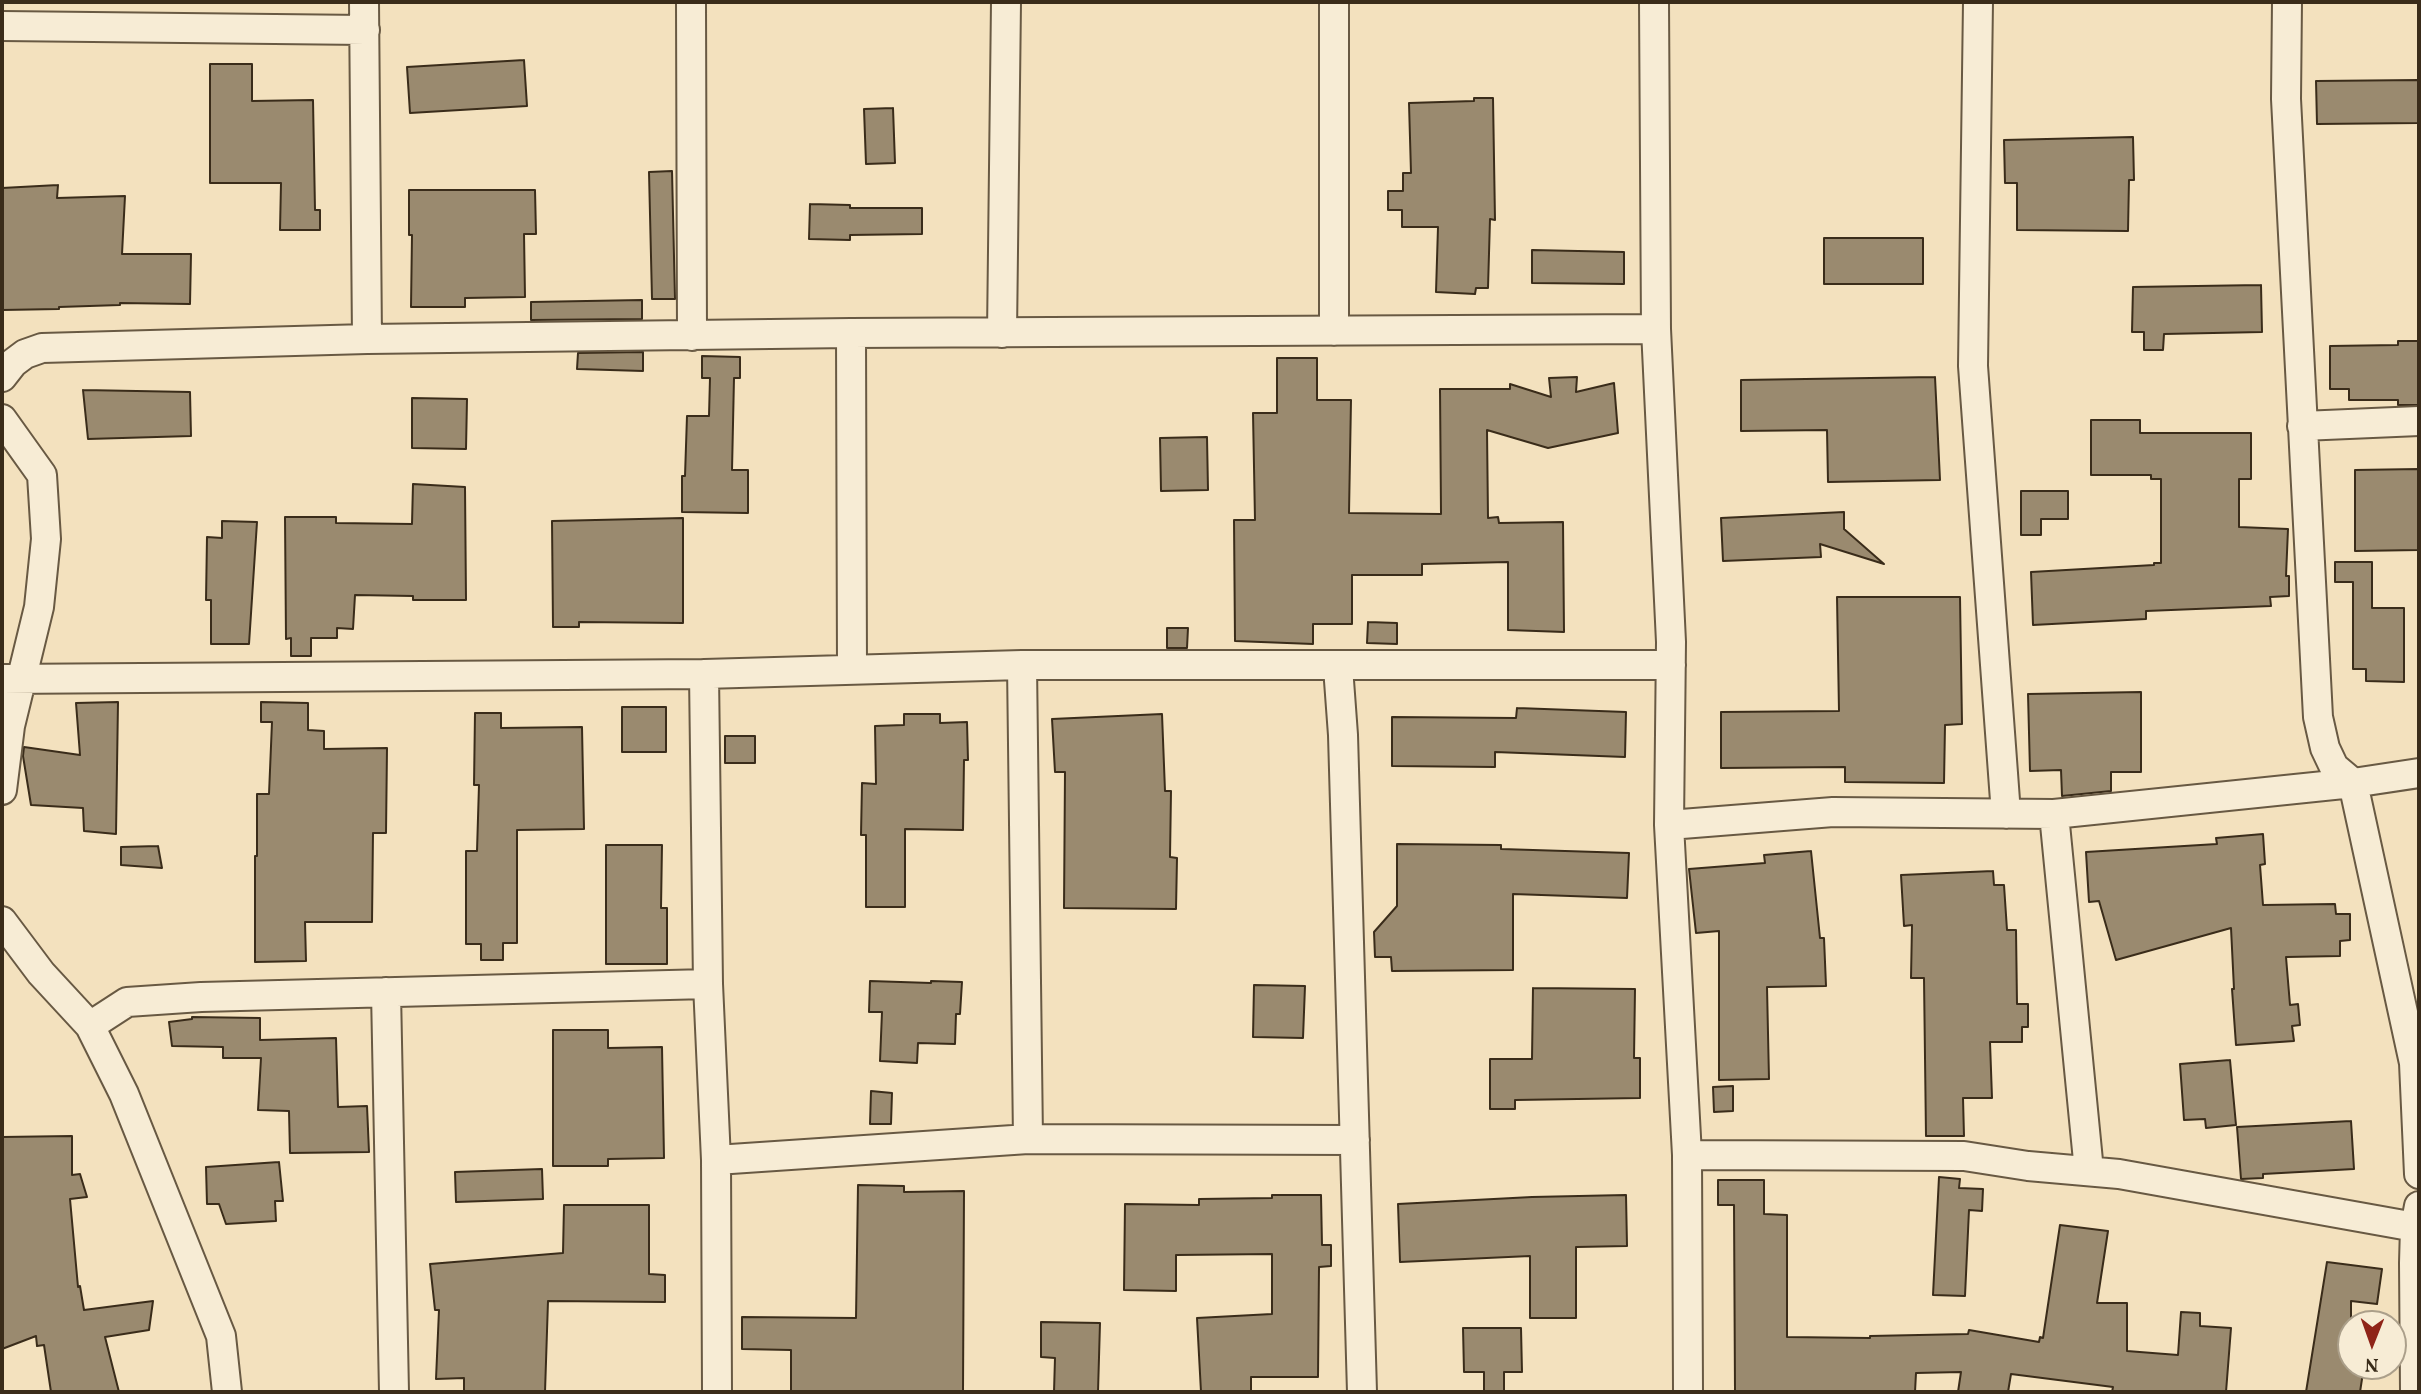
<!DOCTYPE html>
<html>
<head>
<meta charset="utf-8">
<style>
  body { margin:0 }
  #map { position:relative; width:2421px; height:1394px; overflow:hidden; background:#f3e1be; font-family:Vollkorn,serif }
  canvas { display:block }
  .frame { position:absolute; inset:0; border:4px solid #3a2c1a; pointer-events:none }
  .north { position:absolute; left:2337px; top:1310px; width:70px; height:70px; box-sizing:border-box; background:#f7ecd5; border:2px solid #ab9f8a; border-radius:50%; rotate:181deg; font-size:19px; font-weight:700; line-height:28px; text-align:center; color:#3a2c1a }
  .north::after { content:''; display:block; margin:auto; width:24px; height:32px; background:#8f2418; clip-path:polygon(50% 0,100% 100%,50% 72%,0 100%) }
</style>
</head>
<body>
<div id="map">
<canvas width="2421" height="1394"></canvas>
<div class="frame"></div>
<div class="north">N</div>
</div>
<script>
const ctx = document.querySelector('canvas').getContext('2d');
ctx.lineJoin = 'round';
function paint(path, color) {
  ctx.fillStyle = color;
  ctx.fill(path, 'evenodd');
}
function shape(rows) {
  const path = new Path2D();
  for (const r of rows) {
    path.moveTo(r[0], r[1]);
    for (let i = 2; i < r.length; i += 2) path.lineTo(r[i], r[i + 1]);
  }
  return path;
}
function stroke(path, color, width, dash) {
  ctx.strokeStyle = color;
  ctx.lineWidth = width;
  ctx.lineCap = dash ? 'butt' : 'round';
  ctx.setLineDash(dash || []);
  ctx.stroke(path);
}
const building = shape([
  [524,60,527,106,410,113,407,67,524,60],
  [210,64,252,64,252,101,313,100,315,210,320,210,320,230,280,230,281,183,210,183,210,64],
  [2419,80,2419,123,2317,124,2316,81,2419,80],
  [1474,98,1493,98,1495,220,1490,219,1488,288,1476,288,1475,294,1436,292,1438,227,1402,227,1402,210,1388,210,1388,191,1403,191,1403,173,1411,173,1409,103,1474,101,1474,98],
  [893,108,895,163,866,164,864,109,893,108],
  [2133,137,2134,180,2129,180,2128,231,2017,230,2017,183,2005,183,2004,140,2133,137],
  [672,171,675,299,652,299,649,172,672,171],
  [58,185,57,198,125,196,122,254,191,254,190,304,120,303,120,305,59,307,59,309,2,310,2,188,58,185],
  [409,190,535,190,536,234,524,234,525,297,465,298,465,307,411,307,412,235,409,235,409,190],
  [810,204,850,205,850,208,922,208,922,234,850,235,850,240,809,239,810,204],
  [1824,238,1923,238,1923,284,1824,284,1824,238],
  [1532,250,1624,252,1624,284,1532,283,1532,250],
  [2261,285,2262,332,2164,334,2163,350,2144,350,2144,332,2132,332,2133,287,2261,285],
  [642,300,642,319,531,320,531,302,642,300],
  [2398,341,2419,341,2419,405,2398,405,2398,400,2349,400,2349,389,2330,389,2330,346,2398,345,2398,341],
  [643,352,643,371,577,369,578,353,643,352],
  [702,356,740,357,740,378,734,378,732,470,748,470,748,513,682,512,682,476,685,476,687,416,709,416,710,378,702,378,702,356],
  [1277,358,1317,358,1317,400,1351,400,1349,513,1441,514,1440,389,1510,389,1510,384,1551,397,1549,378,1577,377,1576,392,1614,383,1618,433,1548,448,1487,430,1488,518,1498,517,1499,523,1563,522,1564,632,1508,630,1508,562,1422,564,1422,575,1352,575,1352,624,1313,624,1313,644,1235,641,1234,520,1255,520,1253,413,1277,413,1277,358],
  [1935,377,1940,480,1828,482,1827,430,1741,431,1741,380,1935,377],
  [83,390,190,392,191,436,88,439,83,390],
  [412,398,467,399,466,449,412,448,412,398],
  [2091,420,2140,420,2140,433,2251,433,2251,479,2239,479,2239,527,2288,529,2286,576,2289,576,2289,596,2270,597,2271,606,2146,611,2146,619,2033,625,2031,572,2154,565,2154,563,2161,563,2161,479,2151,479,2151,475,2091,475,2091,420],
  [1207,437,1208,490,1161,491,1160,438,1207,437],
  [2419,469,2419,550,2355,551,2355,470,2419,469],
  [413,484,465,487,466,600,413,600,413,596,355,595,353,629,337,628,337,638,311,638,311,656,291,656,291,638,286,639,285,517,336,517,336,523,412,524,413,484],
  [2021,491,2068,491,2068,519,2041,519,2041,535,2021,535,2021,491],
  [1844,512,1844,529,1884,564,1820,544,1821,557,1723,561,1721,518,1844,512],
  [683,518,683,623,579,622,579,627,553,627,552,521,683,518],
  [222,521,257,522,249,644,211,644,211,600,206,600,207,537,222,538,222,521],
  [2335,562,2372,562,2372,608,2404,608,2404,682,2366,681,2366,669,2353,669,2353,582,2335,582,2335,562],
  [1837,597,1960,597,1962,724,1945,725,1944,783,1845,782,1845,767,1721,768,1721,712,1839,711,1837,597],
  [1368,622,1397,623,1397,644,1367,643,1368,622],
  [1167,628,1188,628,1187,648,1167,648,1167,628],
  [2141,692,2141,772,2111,772,2111,791,2062,796,2061,770,2030,771,2028,694,2141,692],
  [118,702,116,834,84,831,83,808,31,805,23,756,24,747,80,755,76,703,118,702],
  [261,702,308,703,308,730,324,731,324,749,387,748,386,833,373,833,372,922,305,922,306,961,255,962,255,856,257,856,257,794,269,794,272,722,261,722,261,702],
  [622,707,666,707,666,752,622,752,622,707],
  [1517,708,1626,712,1625,757,1495,752,1495,767,1392,766,1392,717,1516,718,1517,708],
  [475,713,501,713,501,728,582,727,584,829,517,830,517,943,503,943,503,960,481,960,481,944,466,944,466,851,477,851,479,785,474,785,475,713],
  [904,714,940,714,940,723,967,722,968,760,964,760,963,830,905,829,905,907,866,907,866,835,861,835,862,783,876,784,875,726,904,725,904,714],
  [1162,714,1165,791,1171,791,1170,857,1177,858,1176,909,1064,908,1065,772,1055,772,1052,719,1162,714],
  [725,736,755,736,755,763,725,763,725,736],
  [2263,834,2265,864,2260,865,2263,905,2335,904,2336,914,2350,914,2350,940,2340,941,2340,956,2286,957,2290,1005,2298,1004,2300,1025,2292,1026,2294,1041,2236,1045,2232,989,2234,989,2231,928,2116,960,2099,901,2089,902,2086,852,2217,844,2216,838,2263,834],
  [1397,844,1501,845,1501,849,1629,853,1627,898,1513,894,1513,970,1392,971,1391,957,1375,957,1374,932,1397,906,1397,844],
  [606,845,662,845,661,908,667,908,667,964,606,964,606,845],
  [158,846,162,868,121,865,121,847,158,846],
  [1811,851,1820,938,1824,938,1826,986,1767,987,1769,1079,1719,1080,1719,931,1696,933,1689,869,1765,863,1764,855,1811,851],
  [1993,871,1994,885,2004,885,2007,930,2016,930,2017,1004,2028,1004,2028,1027,2022,1027,2022,1042,1990,1042,1992,1098,1963,1098,1964,1136,1926,1136,1924,978,1911,978,1912,925,1904,926,1901,875,1993,871],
  [870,981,931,983,931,981,962,982,960,1014,956,1014,955,1044,918,1043,917,1063,880,1061,882,1012,869,1012,870,981],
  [1254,985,1305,986,1303,1038,1253,1037,1254,985],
  [1533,988,1635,989,1634,1058,1640,1058,1640,1098,1515,1100,1515,1109,1490,1109,1490,1059,1532,1059,1533,988],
  [192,1017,260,1018,260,1040,336,1038,338,1107,367,1106,369,1152,290,1153,289,1111,258,1110,261,1058,223,1058,223,1047,172,1046,169,1022,192,1019,192,1017],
  [553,1030,608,1030,608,1048,662,1047,664,1158,608,1159,608,1166,553,1166,553,1030],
  [2230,1060,2236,1125,2206,1128,2205,1119,2184,1120,2180,1064,2230,1060],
  [1733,1086,1733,1111,1714,1112,1713,1087,1733,1086],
  [871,1091,892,1093,891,1124,870,1124,871,1091],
  [2351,1121,2354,1169,2263,1174,2263,1178,2241,1179,2237,1127,2351,1121],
  [72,1136,72,1175,80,1174,87,1197,70,1199,78,1287,80,1286,84,1310,153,1301,149,1330,105,1337,119,1392,51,1392,44,1345,37,1346,36,1336,2,1349,2,1137,72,1136],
  [279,1162,283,1201,275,1201,276,1221,226,1224,219,1204,207,1204,206,1167,279,1162],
  [542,1169,543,1199,456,1202,455,1172,542,1169],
  [1939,1177,1960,1179,1959,1188,1983,1189,1982,1211,1969,1210,1965,1296,1933,1295,1939,1177],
  [1718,1180,1764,1180,1764,1214,1787,1215,1787,1337,1870,1338,1870,1336,1968,1334,1969,1330,2039,1342,2040,1337,2043,1338,2060,1225,2108,1231,2097,1303,2127,1303,2127,1351,2178,1355,2181,1312,2200,1313,2200,1326,2231,1328,2226,1392,2112,1392,2113,1387,2011,1374,2008,1392,1958,1392,1961,1372,1916,1373,1915,1392,1735,1392,1734,1205,1718,1205,1718,1180],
  [858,1185,904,1186,904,1192,964,1191,963,1392,791,1392,791,1350,742,1349,742,1317,856,1318,858,1185],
  [1272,1195,1321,1195,1322,1245,1331,1245,1331,1266,1319,1267,1318,1377,1251,1377,1251,1392,1201,1392,1197,1318,1272,1314,1272,1254,1176,1255,1176,1291,1124,1290,1125,1204,1199,1205,1199,1199,1272,1198,1272,1195],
  [1626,1195,1627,1246,1576,1247,1576,1318,1530,1318,1530,1256,1400,1262,1398,1204,1532,1197,1626,1195],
  [564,1205,649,1205,649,1274,665,1275,665,1302,548,1301,545,1392,464,1392,464,1378,436,1379,439,1310,435,1310,430,1264,563,1253,564,1205],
  [2327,1262,2382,1269,2377,1304,2351,1301,2351,1366,2364,1366,2360,1392,2306,1392,2327,1262],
  [1041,1322,1100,1323,1098,1392,1054,1392,1055,1358,1041,1357,1041,1322],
  [1463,1328,1521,1328,1522,1372,1504,1372,1504,1391,1484,1391,1484,1372,1464,1372,1463,1328]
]);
const minor = shape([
  [364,2,367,339],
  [691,2,692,336],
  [1334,2,1334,331],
  [1654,2,1656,329,1671,642,1669,825,1687,1155,1688,1392],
  [1978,2,1973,366,2006,814],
  [2287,2,2286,99,2318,717,2325,748,2334,767,2353,783,2414,1063,2419,1174],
  [2,26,365,30],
  [851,333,852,668],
  [1002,333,1006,2],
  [2,377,13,363,25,354,42,348,367,339,851,333,1656,329],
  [2,419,42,475,46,539,39,607,10,726,2,790],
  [2302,426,2419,421],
  [1338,667,1343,735,1362,1392],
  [704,674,708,984],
  [2,679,704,674,1022,665],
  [2054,814,2089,1171],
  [1669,825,1833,812,2054,814,2353,783,2419,773],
  [2,921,41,973,90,1026,124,1094,221,1336,227,1392],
  [386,992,394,1392],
  [90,1026,127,1002,201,997,708,984,716,1160,717,1392],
  [1028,1139,1022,665,1671,665],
  [1687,1155,1964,1156,2028,1166,2119,1174,2415,1227],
  [716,1160,1028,1139,1355,1140],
  [2415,1392,2414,1263,2415,1227,2419,1206]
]);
paint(building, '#9a8a6f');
stroke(building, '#3a2c1a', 2);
stroke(minor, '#685943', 32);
stroke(minor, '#f7ecd5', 28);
</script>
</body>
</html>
